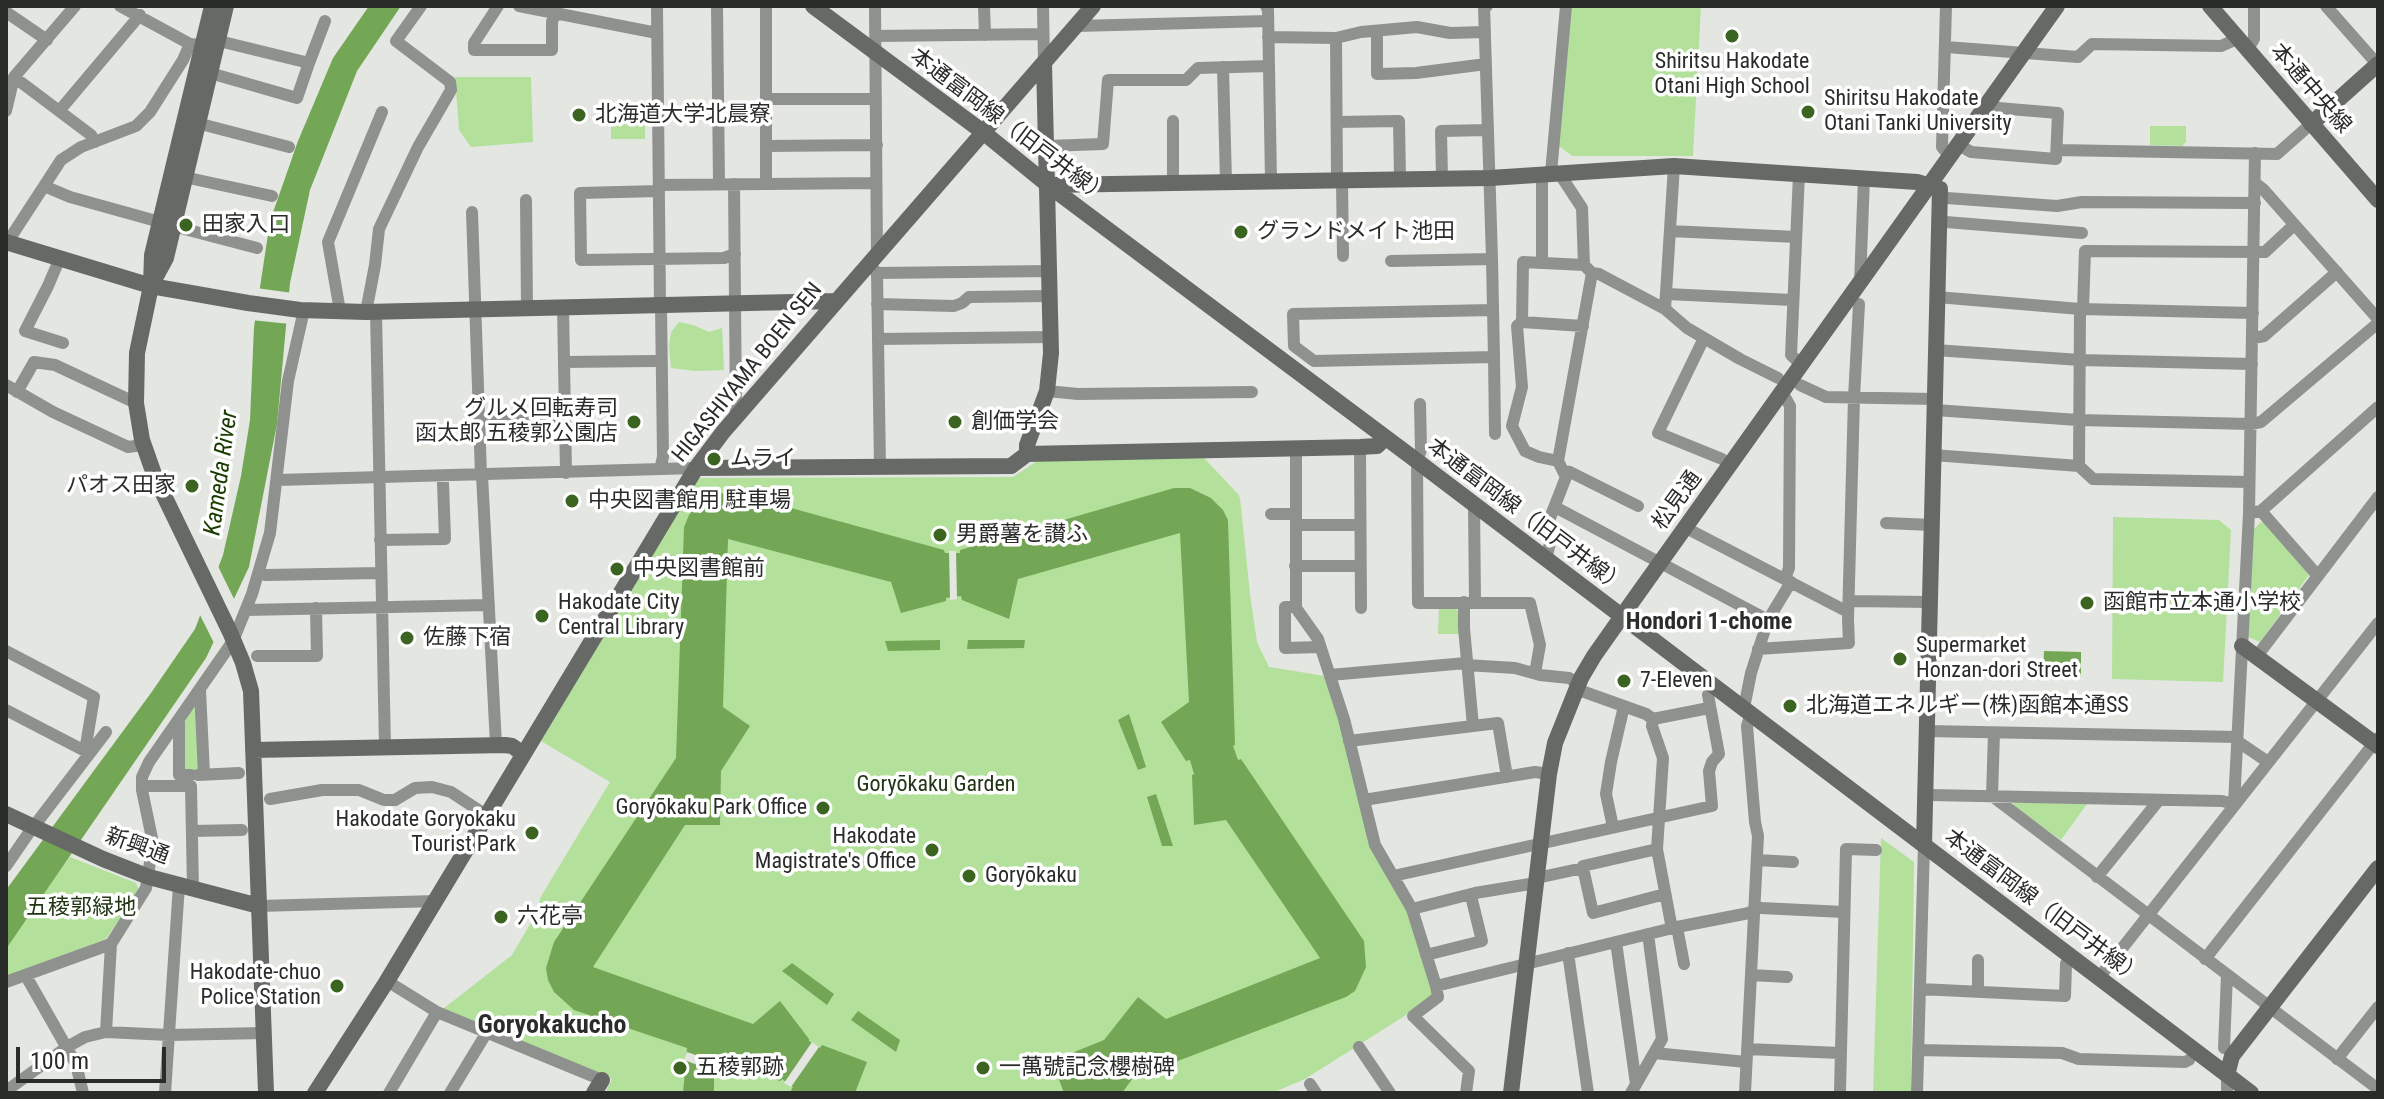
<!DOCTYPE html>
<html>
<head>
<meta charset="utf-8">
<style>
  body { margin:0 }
  #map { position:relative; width:2384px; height:1099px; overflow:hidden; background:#e3e6e1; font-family:"Roboto Condensed",sans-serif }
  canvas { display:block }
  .frame { position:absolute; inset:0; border:8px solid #2a2c2a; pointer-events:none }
  .scale { position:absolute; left:16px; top:1047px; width:150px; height:36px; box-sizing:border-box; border:4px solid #2a2c2a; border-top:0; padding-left:10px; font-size:24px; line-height:28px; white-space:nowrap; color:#2a2c2a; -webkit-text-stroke:6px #fff; paint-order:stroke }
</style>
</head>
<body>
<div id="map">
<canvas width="2384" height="1099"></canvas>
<div class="frame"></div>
<div class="scale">100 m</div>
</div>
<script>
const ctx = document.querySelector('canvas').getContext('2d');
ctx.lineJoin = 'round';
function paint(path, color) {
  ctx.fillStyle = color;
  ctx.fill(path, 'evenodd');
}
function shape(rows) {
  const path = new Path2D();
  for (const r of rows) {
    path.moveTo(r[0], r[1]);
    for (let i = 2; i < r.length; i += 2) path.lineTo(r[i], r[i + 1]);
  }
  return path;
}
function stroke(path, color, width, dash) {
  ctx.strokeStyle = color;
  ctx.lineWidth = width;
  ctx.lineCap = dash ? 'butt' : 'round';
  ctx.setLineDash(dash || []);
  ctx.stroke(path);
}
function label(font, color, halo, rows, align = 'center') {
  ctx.font = font + ' "Roboto Condensed","Noto Sans JP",sans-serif';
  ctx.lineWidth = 7;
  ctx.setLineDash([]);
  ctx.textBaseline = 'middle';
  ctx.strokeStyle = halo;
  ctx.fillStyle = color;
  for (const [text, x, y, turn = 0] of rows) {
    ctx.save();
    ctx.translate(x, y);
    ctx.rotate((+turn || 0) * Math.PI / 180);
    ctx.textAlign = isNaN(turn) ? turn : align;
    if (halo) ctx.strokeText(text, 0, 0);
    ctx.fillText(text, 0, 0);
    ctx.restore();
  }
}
const green = shape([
  [1571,6,1701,6,1693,156,1572,156,1559,146],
  [455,77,531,77,533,142,471,147,459,130],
  [611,122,645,122,645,139,611,139],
  [2150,126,2186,126,2186,142,2182,146,2150,145],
  [679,322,693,325,709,332,722,328,724,370,696,371,671,368,669,346,671,332],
  [1203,457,1238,494,1240,498,1250,594,1257,642,1269,667,1325,676,1331,689,1371,848,1410,915,1433,995,1403,1017,1305,1079,1272,1093,605,1093,612,1079,443,1009,512,955,539,909,540,898,610,782,541,741,698,478,1013,477,1040,459],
  [2113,517,2219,520,2231,530,2223,682,2112,679],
  [2261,522,2264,522,2309,575,2260,642,2248,637,2254,529],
  [1439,607,1454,607,1458,611,1459,634,1438,634],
  [197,704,201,770,182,770,182,723],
  [2014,802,2087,804,2061,840,2013,805],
  [1881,838,1914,862,1911,1093,1873,1093],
  [70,857,136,883,139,890,106,939,6,976,6,943]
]);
const water = shape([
  [369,6,401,6,357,71,310,190,290,283,277,424,249,567,206,658,6,949,6,890,151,693,195,629,223,555,241,476,250,420,254,327,270,221,298,141,333,58],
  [1174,488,1190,488,1211,498,1223,510,1228,520,1235,745,1233,746,1238,760,1241,759,1364,941,1366,967,1355,991,1346,997,1133,1078,1122,1093,1064,1093,1052,1061,1104,1040,1138,997,1166,1019,1320,958,1226,820,1194,825,1192,775,1194,774,1190,760,1186,761,1161,722,1189,702,1180,533,1018,579,1009,619,962,600,961,596,946,598,946,601,901,613,891,582,728,539,723,707,750,726,721,771,720,825,685,825,593,967,753,1024,780,1001,809,1039,809,1041,820,1048,822,1045,867,1062,855,1093,794,1093,791,1090,793,1087,782,1079,780,1081,712,1057,711,1071,714,1072,714,1093,683,1093,687,1048,574,1010,554,992,548,980,546,968,554,942,676,758,684,527,689,515,701,500,711,495,725,493,740,494,944,550,945,553,960,553,960,550],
  [940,640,940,650,888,651,885,641],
  [968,640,1025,640,1024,648,967,649],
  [2044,651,2081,652,2081,677,2043,676],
  [1129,714,1146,767,1138,770,1118,720],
  [1156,794,1173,846,1162,846,1147,797],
  [792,963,834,994,827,1005,782,971],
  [858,1011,900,1040,896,1052,851,1020]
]);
const pier = shape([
  [256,288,293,293,290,324,251,320],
  [949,551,956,551,957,599,950,600],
  [216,562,236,603,216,647,198,611],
  [812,1042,819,1047,791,1087,784,1083],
  [687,1052,716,1062,714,1071,684,1060]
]);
const street = shape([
  [120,6,190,44],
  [498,6,474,43,474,50,552,50,552,22,555,13],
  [519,6,657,33],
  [657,6,660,305],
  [717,6,719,184],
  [875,6,877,256],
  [984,6,985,35],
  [1043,6,1044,63],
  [1266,6,1268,10,1271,181],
  [1487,6,1484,6,1492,259,1494,357,1314,361,1294,346,1293,314,1493,310],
  [1946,6,1942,147,1950,157],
  [2326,6,2378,65],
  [6,12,47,40],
  [1077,26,1268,21],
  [1377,31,1377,74,1416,73,1486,64],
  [876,36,1043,34],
  [1268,37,1336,38,1361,32,1417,27,1450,33,1485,32],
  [1336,38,1337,181],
  [1946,47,2078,57,2092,44,2221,46,2237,39],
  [2247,50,2254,39,2254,6],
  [309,63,325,21],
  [1223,67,1226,182],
  [210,73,297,98,309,63,219,41],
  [14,77,91,135,95,142],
  [766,99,876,99],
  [60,110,140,15],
  [6,111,14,77,75,6],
  [1337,122,1399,121,1400,179],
  [197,123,289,147],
  [1959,145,1971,152,2056,159,2058,113,1998,108,1989,102],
  [766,146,877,145],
  [1047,146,1103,144,1108,80,1186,80,1198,68,1269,66],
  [2057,150,2277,154,2311,124],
  [1551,173,1566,6],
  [1559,173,1582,208,1584,265],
  [1799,174,1791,355,1801,364],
  [1542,175,1542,263],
  [184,177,272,196],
  [1442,178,1441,131,1488,130],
  [1342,181,1343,256],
  [1173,182,1173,121],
  [2255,183,2263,189,2378,319],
  [734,184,736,417],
  [766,184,766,6],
  [659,185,876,183],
  [44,186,70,197,160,222],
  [659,191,580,193,581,260,724,258,735,254],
  [1947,198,2057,206,2082,202,2255,203],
  [526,200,527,308],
  [472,212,481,475],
  [1946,222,2082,233],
  [173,226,257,248],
  [1670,231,1796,237],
  [7,243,61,160,81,147,136,126,150,112,183,60,190,44,202,45],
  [60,258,48,286,25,331,63,343],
  [1391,261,1492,259],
  [869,264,877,273,880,467],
  [877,273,1050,271],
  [1860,283,1864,178],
  [1667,294,1792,300],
  [1937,297,2080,309,2253,313],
  [877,304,954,306,962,303,969,297,1050,296],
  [563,307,566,473],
  [1665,309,1674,166],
  [2083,309,2085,251,2265,252,2294,225],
  [340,311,328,242,382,112],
  [366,312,375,265,379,229,418,147,451,90,450,82,396,41,421,6],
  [376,312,385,747],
  [1522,322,1523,262,1584,265,1592,273,1599,274,1665,309,1687,328,1740,359,1778,378],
  [1704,338,1658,433,1722,459],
  [2253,338,2264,336,2337,272],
  [878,339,1051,337],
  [1935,350,2080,360,2252,364],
  [1494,357,1495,434],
  [564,362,655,361],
  [6,385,53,412,128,447,143,445],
  [1800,385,1826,397,1934,399],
  [1047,391,1078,394,1252,392],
  [17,392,34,362,55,365,136,403],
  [1782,392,1790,406,1789,568,1785,579],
  [1420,404,1421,450,1417,461,1418,603,1530,603,1540,645,1535,673],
  [1935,410,2078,420,2251,424,2261,422,2378,323],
  [480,421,565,420],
  [1360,447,1361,608],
  [1296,448,1296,608,1318,639,1344,719,1375,845,1412,909,1436,986,1438,997,1413,1016,1469,1071,1466,1093],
  [1933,455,2079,466,2093,479,2249,482],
  [1558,461,1539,457,1525,451,1512,426,1522,387,1517,326,1522,322,1583,326],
  [2079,466,2080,309],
  [660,469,663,457,661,305],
  [1564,471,1570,472,1638,506],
  [482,475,496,745],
  [277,480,696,468],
  [1474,504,1475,602],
  [1555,507,1768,620],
  [2261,511,2318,576],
  [2249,513,2261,511,2378,407],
  [1271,514,1296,514],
  [1886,523,1932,525],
  [1296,525,1360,525],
  [1686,528,1848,612],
  [380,540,445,539,443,483],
  [1546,560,1550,543,1550,518,1566,477,1558,461,1592,273],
  [1295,566,1360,566],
  [265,575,381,573],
  [1849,601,1929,602],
  [1295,607,1285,607,1285,648,1320,647],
  [246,610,489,605],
  [1758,649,1849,643,1848,620,1854,398,1859,304],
  [6,651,94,697,85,751,6,710],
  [257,656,317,656,316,608],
  [2257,656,2378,497],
  [1466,665,1515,668,1540,675,1569,678,1578,684],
  [1330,675,1466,663],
  [1576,689,1646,714,1653,719,1652,726,1663,758,1657,849,1672,929],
  [200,690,204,774],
  [1744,708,1751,673,1768,620,1791,582],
  [1653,719,1709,708],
  [179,722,179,775,191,775],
  [1473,726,1498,723,1507,777],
  [1927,731,2237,737],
  [1994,733,1992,796,2270,1007],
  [1349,741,1473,726,1464,628,1464,602],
  [2237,741,2268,762],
  [198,775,239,773],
  [149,786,191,786,193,889],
  [1931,795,2222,801,2234,804,2249,513,2255,153],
  [270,799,322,790,359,790,384,800,395,800,415,788,432,787,451,792,486,815],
  [1364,800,1535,772,1549,774],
  [1613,827,1606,794,1611,762,1624,706],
  [192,831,242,830],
  [1657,849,1583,866,1583,868,1593,913,1665,894],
  [1757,860,1793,862],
  [6,866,28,834,106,732],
  [1393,876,1712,806,1709,771,1712,762,1719,754,1708,695,1713,686],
  [2097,877,2159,800],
  [1537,878,1583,868],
  [259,906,436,901],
  [1755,906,1761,908,1844,912],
  [1412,909,1475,893,1536,883],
  [1677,927,1684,964],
  [1616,942,1636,1084],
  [1568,953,1588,1093],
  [1426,955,1482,941,1471,896],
  [2205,959,2378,738],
  [1751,975,1787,977],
  [26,976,76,1064,83,1093],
  [2098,979,2378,623],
  [387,981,437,1012,602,1080],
  [6,982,111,944,146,888,153,843,142,790,142,777,149,762,233,641,252,594,270,533,288,381,304,310],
  [1436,986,1677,927,1749,913,1755,909],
  [1920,989,2065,996,2066,964,2070,957],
  [1978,992,1978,960],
  [2276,1012,2378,1089],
  [106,1032,111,944],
  [1359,1047,1390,1093],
  [2224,1048,2227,975],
  [1747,1049,1840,1053],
  [1918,1050,2062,1053,2079,1059,2185,1062,2189,1060],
  [1654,1053,1746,1062],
  [2337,1059,2378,1007],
  [1310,1084,1316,1093],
  [6,1091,67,1047,85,1037,106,1032,169,1035,264,1033],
  [1840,1091,1846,849,1876,850],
  [165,1093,179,885],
  [389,1093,437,1012],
  [450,1093,487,1032],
  [1631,1093,1662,1039,1648,934],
  [1745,1093,1758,836,1755,822,1747,726,1751,713],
  [1917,1093,1924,845],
  [2227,1093,2227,1075]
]);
const secondary = shape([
  [212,6,152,255,151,286,137,353,136,403,142,440,155,477,230,632,243,663,251,691,266,1093],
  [813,6,983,132,1048,185,1417,461,2251,1093],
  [2210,6,2378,200],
  [2311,124,2378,64],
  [1048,185,1490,178,1674,166,1917,182,1940,189,1924,845],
  [6,242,151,286,248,303,300,310,366,312,835,301],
  [153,282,166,258,226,6],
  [1027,454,1360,447,1377,446,1385,438],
  [696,468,1011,466,1027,454,1027,445,1047,391,1051,353,1044,63],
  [2242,646,2378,746],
  [253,750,505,745,512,746,522,753],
  [6,814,103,859,149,877,259,906],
  [2227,1075,2232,1056,2378,868],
  [315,1093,387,981,696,468,723,432,1093,6],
  [594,1093,602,1080],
  [1511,1093,1549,774,1555,743,1581,678,1594,656,1632,602,2057,6]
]);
const markers = [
  [1732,36,8,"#3b6420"],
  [1808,112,8,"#3b6420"],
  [579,115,8,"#3b6420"],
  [186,225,8,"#3b6420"],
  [1241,232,8,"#3b6420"],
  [634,422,8,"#3b6420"],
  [955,422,8,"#3b6420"],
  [714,459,8,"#3b6420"],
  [192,486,8,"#3b6420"],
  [572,501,8,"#3b6420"],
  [940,535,8,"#3b6420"],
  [617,569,8,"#3b6420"],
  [2087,603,8,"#3b6420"],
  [542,616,8,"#3b6420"],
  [407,638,8,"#3b6420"],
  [1900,659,8,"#3b6420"],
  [1624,681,8,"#3b6420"],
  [1790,706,8,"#3b6420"],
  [823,808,8,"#3b6420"],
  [532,833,8,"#3b6420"],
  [932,850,8,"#3b6420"],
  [969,876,8,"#3b6420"],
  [501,917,8,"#3b6420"],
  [337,986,8,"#3b6420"],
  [680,1068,8,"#3b6420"],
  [983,1068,8,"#3b6420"]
];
const poiNames = [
  ["Shiritsu Hakodate",1732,62,"center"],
  ["Otani High School",1732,87,"center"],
  ["Shiritsu Hakodate",1824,99],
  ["Otani Tanki University",1824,124],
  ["北海道大学北晨寮",595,115],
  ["田家入口",202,225],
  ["グランドメイト池田",1257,232],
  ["グルメ回転寿司",618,409,"right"],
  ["函太郎 五稜郭公園店",618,434,"right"],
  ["創価学会",971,422],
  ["ムライ",730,459],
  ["パオス田家",176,486,"right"],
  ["中央図書館用 駐車場",588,501],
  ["男爵薯を讃ふ",956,535],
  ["中央図書館前",633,569],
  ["Hakodate City",558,603],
  ["Central Library",558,628],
  ["函館市立本通小学校",2103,603],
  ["佐藤下宿",423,638],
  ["Supermarket",1916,646],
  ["Honzan-dori Street",1916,671],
  ["7-Eleven",1640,681],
  ["北海道エネルギー(株)函館本通SS",1806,706],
  ["Goryōkaku Park Office",807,808,"right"],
  ["Hakodate Goryokaku",516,820,"right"],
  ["Tourist Park",516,845,"right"],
  ["Hakodate",916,837,"right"],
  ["Magistrate's Office",916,862,"right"],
  ["Goryōkaku",985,876],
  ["六花亭",517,917],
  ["Hakodate-chuo",321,973,"right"],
  ["Police Station",321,998,"right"],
  ["五稜郭跡",696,1068],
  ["一萬號記念櫻樹碑",999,1068]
];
const streetNames = [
  ["本通中央線",2310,89,49],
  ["本通富岡線（旧戸井線）",1009,127,37],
  ["HIGASHIYAMA BOEN SEN",748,373,-51],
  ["松見通",1678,501,-54],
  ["本通富岡線（旧戸井線）",1526,517,37],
  ["新興通",137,847,20],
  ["本通富岡線（旧戸井線）",2043,908,37]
];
const parkNames = [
  ["Goryōkaku Garden",936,785],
  ["五稜郭緑地",81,908]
];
const waterNames = [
  ["Kameda River",222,473,-82]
];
const neighbourhoodNames = [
  ["Hondori 1-chome",1709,623]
];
const quarterNames = [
  ["Goryokakucho",552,1026]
];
paint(green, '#b3e19b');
paint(water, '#73a755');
paint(pier, '#e3e6e1');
stroke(street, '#8f918f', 12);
stroke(secondary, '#676966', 16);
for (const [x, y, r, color] of markers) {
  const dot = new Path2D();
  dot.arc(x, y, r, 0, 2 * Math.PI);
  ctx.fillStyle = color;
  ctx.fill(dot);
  stroke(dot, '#fff', 3);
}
label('22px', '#2a2c2a', '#fff', poiNames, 'left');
label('22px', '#2a2c2a', '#fff', streetNames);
label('22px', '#203614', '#fff', parkNames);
label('italic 24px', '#1a3c00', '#fff', waterNames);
label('bold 24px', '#2a2c2a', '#fff', neighbourhoodNames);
label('bold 26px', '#2a2c2a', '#fff', quarterNames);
</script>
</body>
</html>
